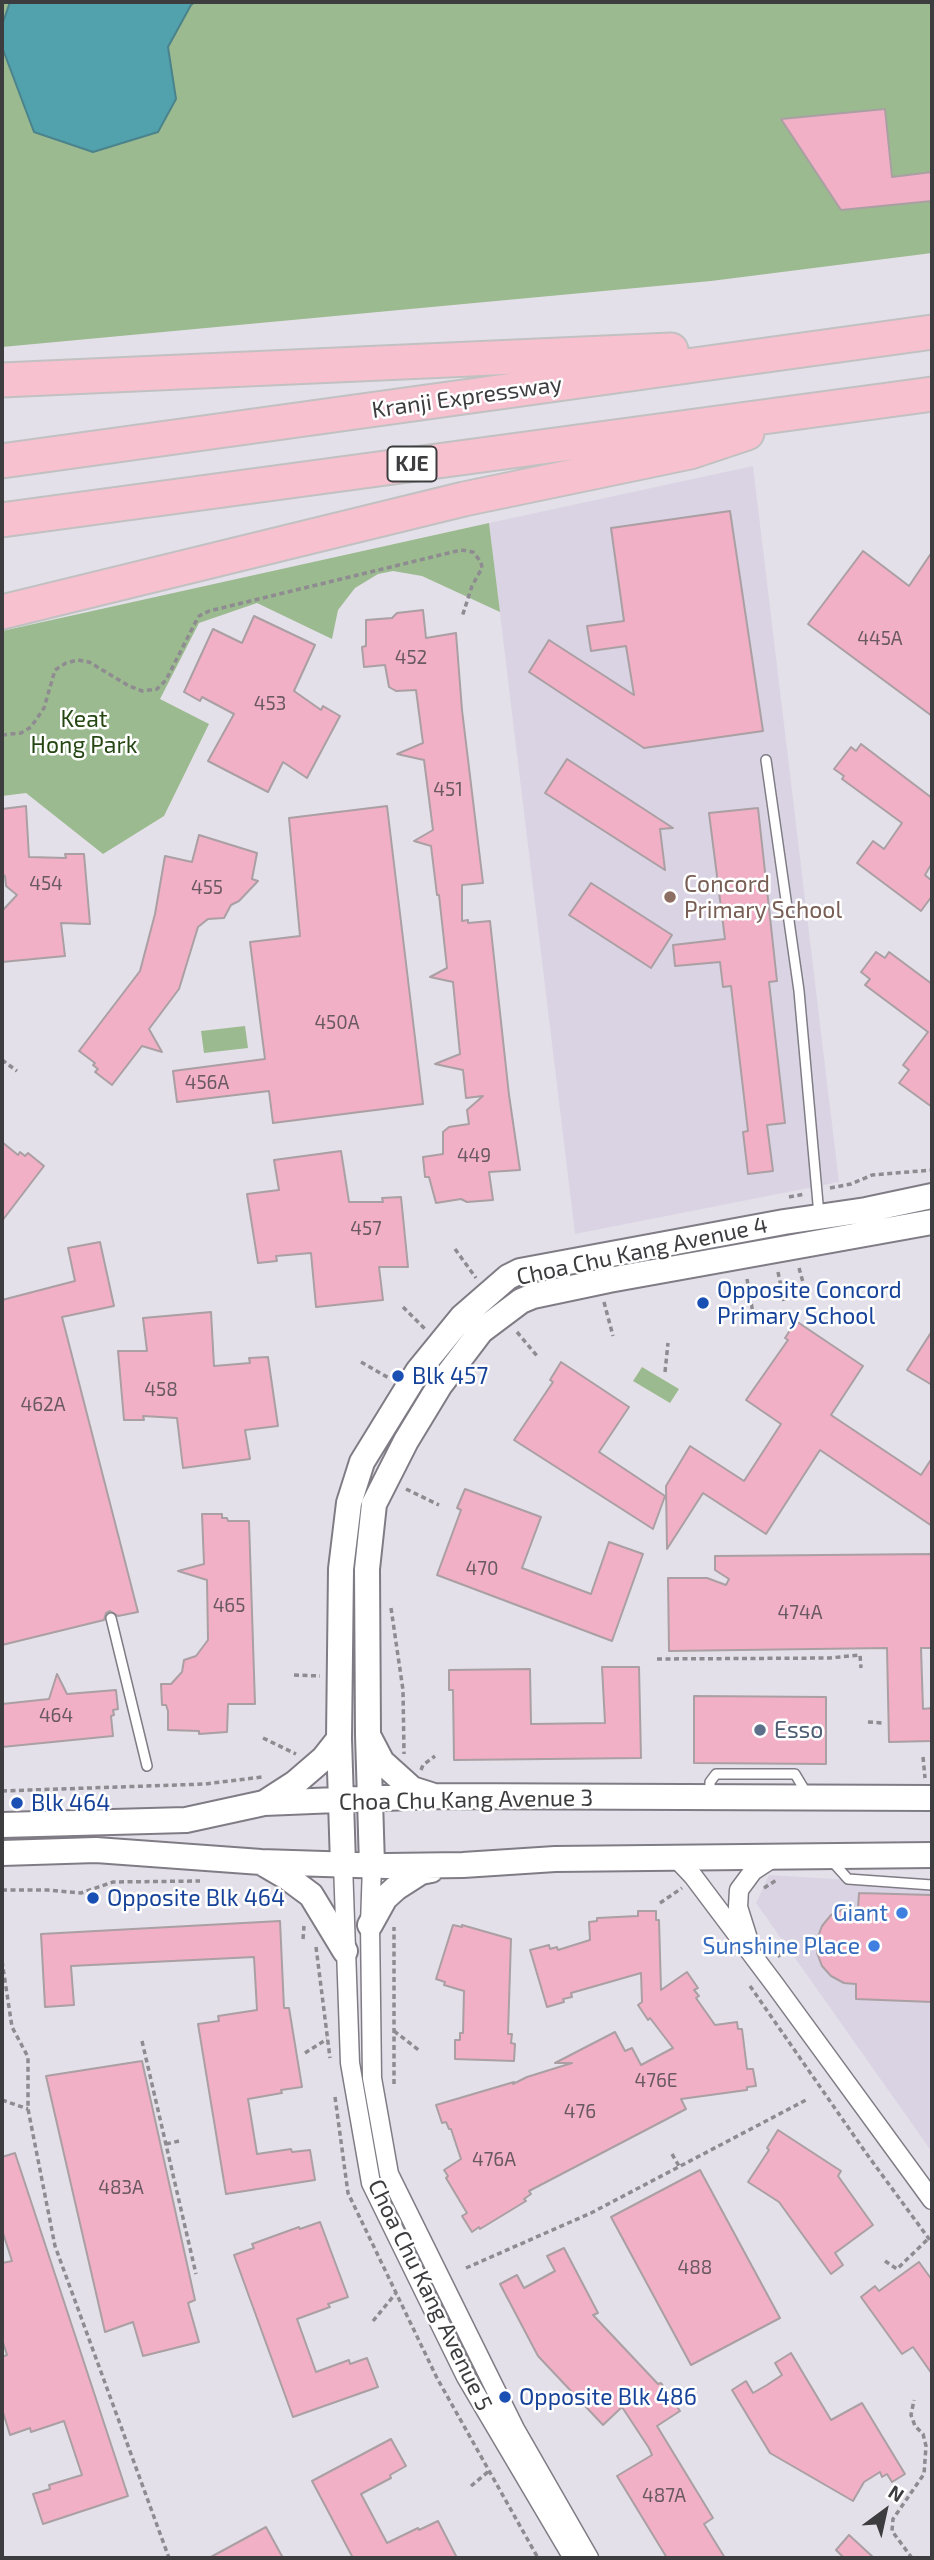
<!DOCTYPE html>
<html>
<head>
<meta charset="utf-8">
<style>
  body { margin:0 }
  #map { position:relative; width:934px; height:2560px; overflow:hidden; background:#e4e0e9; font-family:"Exo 2",sans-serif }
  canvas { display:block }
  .frame { position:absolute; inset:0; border:4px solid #3d3c3f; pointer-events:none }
  .north { position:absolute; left:850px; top:2476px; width:70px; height:70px; -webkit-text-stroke:5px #fff; paint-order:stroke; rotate:33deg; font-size:19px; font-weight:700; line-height:28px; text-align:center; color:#3d3c3f }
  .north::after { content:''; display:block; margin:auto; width:24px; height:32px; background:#3d3c3f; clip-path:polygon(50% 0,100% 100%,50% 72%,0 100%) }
</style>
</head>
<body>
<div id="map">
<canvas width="934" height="2560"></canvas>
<div class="frame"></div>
<div class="north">N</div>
</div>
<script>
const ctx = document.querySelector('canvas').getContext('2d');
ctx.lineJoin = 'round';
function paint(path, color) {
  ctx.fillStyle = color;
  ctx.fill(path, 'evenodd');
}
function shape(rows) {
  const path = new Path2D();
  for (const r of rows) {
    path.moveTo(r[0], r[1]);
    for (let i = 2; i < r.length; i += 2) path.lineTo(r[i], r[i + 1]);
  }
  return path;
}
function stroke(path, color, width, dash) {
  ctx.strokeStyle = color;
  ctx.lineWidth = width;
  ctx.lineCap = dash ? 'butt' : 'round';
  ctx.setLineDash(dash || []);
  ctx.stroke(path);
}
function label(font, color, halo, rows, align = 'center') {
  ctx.font = font + ' "Exo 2",sans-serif';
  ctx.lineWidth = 5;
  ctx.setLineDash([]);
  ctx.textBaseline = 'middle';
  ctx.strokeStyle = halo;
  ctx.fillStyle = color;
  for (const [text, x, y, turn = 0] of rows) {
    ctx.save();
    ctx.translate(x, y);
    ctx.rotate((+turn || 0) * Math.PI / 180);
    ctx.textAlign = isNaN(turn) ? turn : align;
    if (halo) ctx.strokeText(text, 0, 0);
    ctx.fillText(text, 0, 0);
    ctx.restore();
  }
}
const built = shape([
  [753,466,839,1182,575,1234,489,523],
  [769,1875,932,1885,932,2152,756,1903]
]);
const green = shape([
  [2,2,932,2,932,253,711,281,2,347],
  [489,523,500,612,422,576,393,571,378,574,355,588,338,610,332,639,257,603,199,623,160,699,209,724,164,816,103,854,26,793,2,796,2,631],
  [245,1026,248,1048,204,1053,201,1031],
  [642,1367,679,1389,670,1403,633,1381]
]);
const water = shape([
  [10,2,195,2,191,5,168,47,176,99,158,132,93,152,34,132,2,47,2,25,10,2]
]);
const building = shape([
  [885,109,892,177,932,172,932,201,841,210,781,119,885,109],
  [730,511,763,731,644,748,529,672,549,640,634,695,626,646,591,651,587,626,624,621,611,528,730,511],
  [863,551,909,586,932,552,932,716,808,624,863,551],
  [423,610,426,638,456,633,462,710,483,883,462,885,462,921,468,920,468,923,490,921,509,1095,520,1170,489,1172,493,1200,467,1202,461,1199,436,1203,429,1177,425,1177,423,1157,443,1154,443,1132,449,1127,469,1124,467,1110,483,1096,466,1098,463,1070,435,1064,460,1054,453,982,430,977,447,968,439,895,437,895,431,846,414,841,433,830,424,760,397,754,423,743,416,690,396,691,389,687,385,665,364,667,362,647,366,646,366,620,392,618,397,613,423,610],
  [254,616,315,645,294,691,321,710,323,706,340,716,307,778,283,762,268,792,208,761,234,714,202,697,200,701,184,692,213,629,242,643,254,616],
  [861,744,932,798,932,863,925,875,932,881,932,896,921,911,857,863,873,841,884,849,902,823,842,779,844,776,834,769,851,747,856,751,861,744],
  [567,759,673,828,660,829,665,870,545,793,567,759],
  [26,806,29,857,66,858,65,854,84,854,90,924,61,923,65,956,2,962,2,911,17,895,6,886,5,876,2,874,2,809,26,806],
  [387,806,423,1104,273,1123,269,1091,177,1102,173,1071,265,1059,250,942,300,936,289,818,387,806],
  [758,808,777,981,769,982,785,1123,767,1125,773,1171,748,1174,743,1132,748,1131,731,986,723,987,720,962,675,966,673,945,725,939,709,813,758,808],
  [199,835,257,853,252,879,258,881,239,901,231,905,224,918,208,919,198,927,179,989,149,1029,162,1052,142,1046,112,1085,95,1072,98,1069,93,1065,95,1063,79,1051,140,971,155,914,165,856,192,862,199,835],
  [591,883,672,935,651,968,569,915,591,883],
  [876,952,885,958,889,952,932,984,932,1107,899,1083,909,1070,903,1065,928,1032,865,985,870,979,861,972,876,952],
  [2,1142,18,1155,20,1152,25,1156,28,1153,44,1166,2,1221,2,1142],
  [341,1151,349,1202,383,1202,382,1198,401,1197,408,1267,379,1267,383,1300,316,1307,311,1253,276,1256,277,1261,258,1263,247,1194,279,1190,274,1160,341,1151],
  [100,1242,114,1306,62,1317,138,1612,118,1616,110,1611,106,1613,104,1620,2,1645,2,1300,75,1281,68,1248,100,1242],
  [211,1312,214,1366,250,1363,249,1358,268,1357,278,1426,245,1430,250,1459,183,1468,177,1418,143,1416,144,1420,124,1420,118,1351,147,1351,143,1318,211,1312],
  [796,1321,863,1366,831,1415,921,1475,932,1458,932,1526,820,1450,766,1534,703,1493,667,1549,666,1486,690,1446,744,1481,781,1424,746,1400,788,1340,785,1338,796,1321],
  [932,1331,932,1385,907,1370,932,1331],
  [561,1362,629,1407,599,1452,665,1496,653,1529,514,1440,553,1382,550,1380,561,1362],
  [465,1489,541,1517,522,1568,591,1594,609,1542,643,1554,612,1641,437,1575,461,1510,457,1508,465,1489],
  [202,1514,222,1514,222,1518,227,1518,228,1521,249,1521,255,1704,228,1704,227,1732,199,1734,199,1731,168,1730,168,1711,166,1705,162,1705,161,1684,171,1684,182,1672,184,1660,196,1656,208,1640,207,1580,178,1571,204,1564,202,1514],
  [932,1554,932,1648,921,1648,923,1709,932,1708,932,1741,889,1742,887,1648,669,1651,668,1578,707,1578,726,1585,729,1579,715,1570,715,1556,932,1554],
  [602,1667,639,1667,641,1758,454,1760,453,1690,449,1690,449,1670,530,1669,531,1724,605,1723,602,1667],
  [57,1674,67,1694,116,1690,118,1709,113,1710,114,1715,111,1716,113,1736,2,1747,2,1704,49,1699,57,1674],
  [694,1696,826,1697,826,1764,694,1763,694,1696],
  [859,1893,932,1895,932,2002,856,1999,856,1984,844,1983,831,1976,822,1966,817,1953,817,1939,822,1926,831,1915,844,1909,858,1908,859,1893],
  [638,1911,656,1911,656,1920,659,1920,661,1990,687,1972,698,1988,694,1990,699,1996,696,1998,715,2025,737,2022,738,2029,742,2029,747,2069,753,2069,756,2086,747,2087,747,2090,681,2099,686,2109,529,2191,531,2194,524,2199,526,2201,480,2229,479,2227,472,2232,462,2216,467,2213,446,2178,448,2176,444,2170,461,2159,451,2129,449,2129,446,2122,442,2123,436,2105,514,2082,513,2084,527,2077,572,2063,555,2063,615,2032,625,2051,632,2048,641,2065,673,2048,650,2018,648,2020,638,2005,642,2002,641,1973,571,1993,572,1997,563,1999,564,2002,547,2007,530,1950,549,1945,550,1949,557,1947,558,1950,590,1940,589,1922,597,1921,597,1918,638,1916,638,1911],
  [280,1921,284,2008,289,2008,302,2087,281,2090,282,2093,248,2099,257,2154,291,2149,292,2152,310,2150,315,2180,226,2194,198,2024,219,2021,218,2016,257,2010,254,1957,71,1966,74,2005,45,2007,41,1934,280,1921],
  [453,1925,462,1927,462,1925,511,1939,508,2034,512,2034,511,2043,515,2044,514,2061,455,2059,455,2040,460,2040,460,2033,463,2033,464,1991,444,1985,445,1982,436,1979,453,1925],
  [142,2061,195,2300,188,2303,199,2342,143,2356,133,2322,105,2332,46,2076,142,2061],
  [778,2130,841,2171,838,2176,873,2225,835,2253,843,2265,831,2274,779,2202,748,2182,769,2150,767,2148,778,2130],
  [15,2153,128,2496,43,2524,33,2494,50,2489,49,2485,82,2475,64,2421,31,2432,30,2428,10,2435,2,2409,2,2357,7,2355,2,2339,2,2263,12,2261,2,2230,2,2157,15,2153],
  [700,2170,780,2318,691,2365,611,2217,700,2170],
  [320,2222,348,2297,328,2304,330,2307,297,2319,316,2372,349,2360,350,2364,367,2358,378,2387,293,2417,234,2255,254,2248,252,2244,299,2227,300,2229,320,2222],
  [564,2248,598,2313,593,2315,658,2384,661,2383,680,2411,657,2426,713,2518,704,2524,725,2558,667,2558,617,2476,652,2455,649,2448,622,2407,603,2425,538,2356,500,2284,517,2275,524,2288,555,2271,547,2256,564,2248],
  [919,2262,932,2280,932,2374,913,2347,902,2354,861,2297,875,2286,879,2291,919,2262],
  [791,2353,831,2420,862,2403,905,2474,892,2482,887,2474,882,2477,880,2472,864,2482,853,2501,770,2453,732,2390,746,2381,753,2393,767,2385,782,2375,775,2363,791,2353],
  [391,2439,406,2466,390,2475,391,2478,361,2494,387,2543,418,2528,419,2530,438,2521,457,2558,353,2558,312,2481,391,2439],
  [266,2527,283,2558,209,2558,266,2527],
  [849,2535,874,2558,844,2558,836,2550,849,2535]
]);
const path = shape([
  [2,735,21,733,31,727,44,708,55,670,66,663,78,660,89,662,129,686,142,691,157,689,166,680,194,625,199,616,209,611,461,550,473,552,481,562,482,568,472,586,462,617],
  [2,1060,17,1071],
  [830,1188,851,1184,872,1175,932,1170],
  [789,1197,805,1194],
  [455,1249,476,1278],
  [799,1268,806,1293],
  [778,1272,784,1301],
  [747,1279,754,1319],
  [604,1302,613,1336],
  [403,1307,426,1330],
  [517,1332,538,1357],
  [361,1362,389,1378],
  [665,1372,668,1343],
  [406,1489,439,1505],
  [391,1608,403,1690,404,1754],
  [657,1659,829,1658,860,1655,861,1668],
  [294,1675,320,1676],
  [868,1722,883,1723],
  [263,1738,296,1754],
  [923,1757,925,1778],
  [421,1770,423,1765,435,1756],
  [2,1791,205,1784,262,1777],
  [764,1888,778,1879],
  [2,1890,48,1890,81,1893,113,1882,200,1881],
  [660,1903,682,1888],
  [303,1939,304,1926],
  [769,1940,780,1957],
  [316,1947,330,2058],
  [2,1961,12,2027,28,2057,28,2109,55,2246,169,2558],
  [750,1986,866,2153,932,2243],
  [394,2031,420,2051],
  [142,2041,196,2274],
  [305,2053,327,2039],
  [394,2084,394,1927],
  [335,2097,348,2193,437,2378,538,2558],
  [2,2100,28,2109],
  [166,2144,179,2141],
  [672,2154,679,2166],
  [885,2261,897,2269,929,2238],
  [466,2268,591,2213,806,2100],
  [373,2321,396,2293],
  [471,2486,489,2471],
  [912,2558,892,2531,893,2519,924,2474,926,2446,923,2434,915,2426,911,2415,914,2400]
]);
const lane = shape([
  [766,760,799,991,819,1215],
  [111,1618,147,1766],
  [710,1795,710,1782,716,1774,795,1774,807,1794],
  [831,1860,848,1879,932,1885]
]);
const street = shape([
  [676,1858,693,1876,775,1985,932,2200],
  [343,1864,350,2063,371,2183,466,2377,573,2558],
  [372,1865,370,1925,372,2078,389,2174,515,2429,589,2558],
  [750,1945,738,1907,739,1890,753,1871,773,1858]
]);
const secondary = shape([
  [370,1739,382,1762,412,1789,431,1795],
  [264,1803,295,1783,324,1758,339,1739],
  [2,1825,186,1820,264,1803,434,1796,932,1798],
  [2,1853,96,1850,261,1862,387,1866,463,1865,555,1859,932,1855],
  [264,1864,288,1878,311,1895,345,1951],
  [343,1864,339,1739,341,1569,349,1503,362,1462,418,1371,462,1317,508,1277,520,1271,784,1222,866,1210,932,1196],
  [372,1865,368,1735,367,1569,374,1504,406,1441,440,1385,481,1331,521,1301,533,1296,609,1280,932,1222],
  [370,1925,385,1898,396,1888,421,1872,431,1870]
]);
const highway = shape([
  [2,380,671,350],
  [2,461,932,332],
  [2,520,932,394],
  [2,612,464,499,690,452,747,433]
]);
const markers = [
  [670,897,7,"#8d6e63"],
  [703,1303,7,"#1a4fb4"],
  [398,1376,7,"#1a4fb4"],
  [760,1730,7,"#5c6f8a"],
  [17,1803,7,"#1a4fb4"],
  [93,1898,7,"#1a4fb4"],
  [902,1913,7,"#3f7fe0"],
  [874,1946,7,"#3f7fe0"],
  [505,2397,7,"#1a4fb4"]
];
const numberNames = [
  ["445A",880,639],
  ["452",411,658],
  ["453",270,704],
  ["451",448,790],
  ["454",46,884],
  ["455",207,888],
  ["450A",337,1023],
  ["456A",207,1083],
  ["449",474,1156],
  ["457",366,1229],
  ["458",161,1390],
  ["462A",43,1405],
  ["470",482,1569],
  ["465",229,1606],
  ["474A",800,1613],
  ["464",56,1716],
  ["476E",656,2081],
  ["476",580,2112],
  ["476A",494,2160],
  ["483A",121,2188],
  ["488",695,2268],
  ["487A",664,2496]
];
const shields = [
  [412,464,49]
];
const shieldNames = [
  ["KJE",412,464]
];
const streetNames = [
  ["Kranji Expressway",467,397,-8],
  ["Choa Chu Kang Avenue 4",642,1251,-12],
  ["Choa Chu Kang Avenue 3",466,1800,-1],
  ["Choa Chu Kang Avenue 5",430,2295,64]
];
const parkNames = [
  ["Keat",84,719],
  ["Hong Park",84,745]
];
const educationNames = [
  ["Concord",684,884],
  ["Primary School",684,910]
];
const transitNames = [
  ["Opposite Concord",717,1290],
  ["Primary School",717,1316],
  ["Blk 457",412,1376],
  ["Blk 464",31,1803],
  ["Opposite Blk 464",107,1898],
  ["Opposite Blk 486",519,2397]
];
const serviceNames = [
  ["Esso",774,1730]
];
const shopNames = [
  ["Giant",888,1913],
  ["Sunshine Place",860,1946]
];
paint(built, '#dad3e3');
paint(green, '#9cba8f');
paint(water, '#51a2ad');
stroke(water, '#4b838c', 2);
paint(building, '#f1b0c6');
stroke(building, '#aa9fa3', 2);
stroke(lane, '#807c85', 12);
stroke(street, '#807c85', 21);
stroke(secondary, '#807c85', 28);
stroke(highway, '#c1c1c2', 37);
stroke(path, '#8e8b91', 3.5, [5, 3.5]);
stroke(lane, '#fff', 9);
stroke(street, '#fff', 18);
stroke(secondary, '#fff', 24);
stroke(highway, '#f7c1d0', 33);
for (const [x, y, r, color] of markers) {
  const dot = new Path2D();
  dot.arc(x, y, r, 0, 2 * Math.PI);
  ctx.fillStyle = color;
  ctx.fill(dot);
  stroke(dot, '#fff', 2.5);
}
label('19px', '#6a5961', null, numberNames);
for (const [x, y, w] of shields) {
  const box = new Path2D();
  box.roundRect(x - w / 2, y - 17.5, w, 35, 5);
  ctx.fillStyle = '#fff';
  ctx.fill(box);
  stroke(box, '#3d3c3f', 2);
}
label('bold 21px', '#3d3c3f', null, shieldNames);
label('23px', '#3d3c3f', '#fff', streetNames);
label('23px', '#264713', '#fff', parkNames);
label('23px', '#785e54', '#fff', educationNames, 'left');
label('23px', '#164399', '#fff', transitNames, 'left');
label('23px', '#4e5e75', '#fff', serviceNames, 'left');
label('23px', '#366cbe', '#fff', shopNames, 'right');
</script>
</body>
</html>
